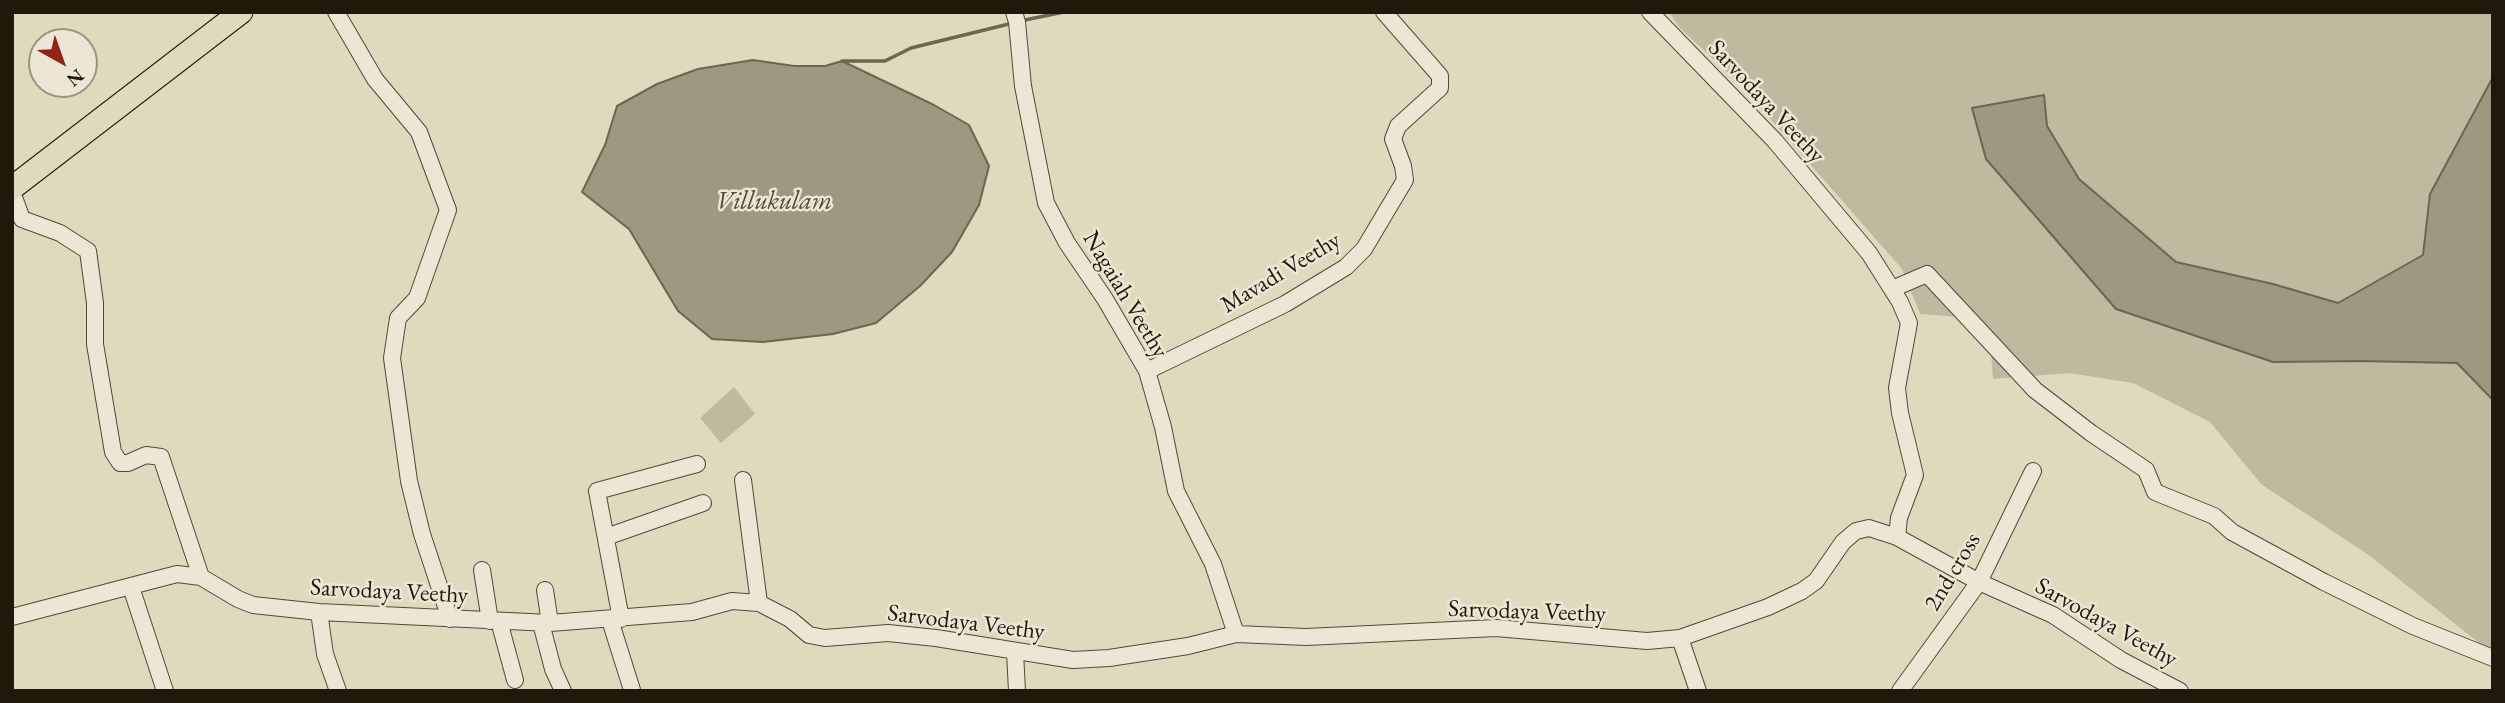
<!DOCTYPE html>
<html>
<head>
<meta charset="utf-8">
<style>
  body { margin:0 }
  #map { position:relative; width:2505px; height:703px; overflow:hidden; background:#e1d9be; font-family:"EB Garamond",serif }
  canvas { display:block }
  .frame { position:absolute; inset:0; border:14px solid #22170b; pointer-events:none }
  .north { position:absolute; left:28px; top:28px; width:70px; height:70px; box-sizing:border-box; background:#ece6d5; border:2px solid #9b9384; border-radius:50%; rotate:140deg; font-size:19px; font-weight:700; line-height:28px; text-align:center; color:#22170b }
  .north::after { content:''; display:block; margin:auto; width:24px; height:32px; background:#8f2418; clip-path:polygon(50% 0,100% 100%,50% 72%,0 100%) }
</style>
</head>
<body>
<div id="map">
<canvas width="2505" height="703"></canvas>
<div class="frame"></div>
<div class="north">N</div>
</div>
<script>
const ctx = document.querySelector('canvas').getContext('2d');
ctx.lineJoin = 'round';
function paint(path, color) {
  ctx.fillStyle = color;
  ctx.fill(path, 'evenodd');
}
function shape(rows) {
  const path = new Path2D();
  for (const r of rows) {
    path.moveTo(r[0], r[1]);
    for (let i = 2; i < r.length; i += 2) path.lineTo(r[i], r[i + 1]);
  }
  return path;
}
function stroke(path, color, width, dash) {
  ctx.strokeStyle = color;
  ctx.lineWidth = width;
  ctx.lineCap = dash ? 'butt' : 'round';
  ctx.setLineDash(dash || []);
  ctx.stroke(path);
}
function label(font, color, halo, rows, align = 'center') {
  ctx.font = font + ' "EB Garamond",serif';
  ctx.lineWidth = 5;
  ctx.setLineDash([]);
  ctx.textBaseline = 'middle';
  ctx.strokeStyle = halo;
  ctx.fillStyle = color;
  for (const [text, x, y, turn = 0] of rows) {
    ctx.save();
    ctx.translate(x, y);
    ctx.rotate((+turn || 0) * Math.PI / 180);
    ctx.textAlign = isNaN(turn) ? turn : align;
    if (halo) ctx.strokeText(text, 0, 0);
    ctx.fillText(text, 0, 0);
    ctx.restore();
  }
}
const green = shape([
  [1669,12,2493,12,2493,77,2430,193,2423,255,2338,303,2273,284,2176,262,2079,179,2047,126,2044,95,1972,108,2273,362,2360,361,2457,363,2493,400,2493,654,2366,553,2262,485,2210,422,2133,383,2069,373,1993,379,1989,328,1972,318,1920,314,1902,269,1739,83,1679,27],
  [734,387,755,414,721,443,700,418]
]);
const water = shape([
  [753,60,794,66,825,66,842,61,934,105,969,125,989,166,979,205,952,252,920,286,876,323,833,334,763,342,712,339,678,311,629,229,582,192,605,145,617,106,657,84,698,69,753,60],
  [2493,77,2493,400,2457,363,2360,361,2273,362,2116,309,1986,159,1972,108,2044,95,2047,126,2079,179,2176,262,2273,284,2338,303,2423,255,2430,194,2493,77]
]);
const stream = shape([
  [1020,21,1064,12],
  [842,61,885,61,911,48,1013,23]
]);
const minor = shape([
  [336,12,375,79,419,132,448,210,417,298,398,318,392,358,409,481,422,534,450,619],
  [1014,12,1017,22,1023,86,1046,203,1067,243,1105,299,1147,371,1163,427,1176,491,1213,564,1236,634],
  [1650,12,1775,141,1869,253,1900,302,1909,323,1897,388,1900,413,1915,475,1899,518,1897,537,1979,582,2053,615,2121,660,2180,691],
  [12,192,22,219,60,233,88,251,95,303,95,344,113,452,120,463,128,463,146,455,161,457,201,577],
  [1892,289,1927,274,2035,390,2091,433,2146,470,2155,492,2214,516,2232,532,2324,582,2413,626,2493,658],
  [1147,371,1285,304,1346,267,1364,249,1405,180,1403,166,1393,139,1398,126,1440,88,1440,76,1384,12],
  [743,480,759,603],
  [606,537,703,503],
  [482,570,490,621],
  [131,587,165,691],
  [545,590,550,623],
  [319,612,325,654,338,691],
  [12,617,177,574,201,577,238,599,253,605,319,612,550,623,692,612,732,601,759,603,790,619,809,635,825,638,888,633,936,638,1073,660,1109,658,1188,646,1236,634,1306,637,1496,628,1647,641,1680,638,1768,607,1802,591,1816,581,1843,542,1856,531,1869,528,1897,537],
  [621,619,597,491,697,464],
  [610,620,632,690],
  [499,621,515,680],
  [541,623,553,669,563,691],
  [1680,638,1698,691],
  [1015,652,1017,691],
  [1900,691,1979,582,2033,471]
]);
const highway = shape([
  [12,188,241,12]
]);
const streetNames = [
  ["Sarvodaya Veethy",1766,102,47],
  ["Mavadi Veethy",1281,273,-31],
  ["Nagaiah Veethy",1125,295,59],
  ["2nd cross",1953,572,-59],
  ["Sarvodaya Veethy",389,592,3],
  ["Sarvodaya Veethy",1527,612,2],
  ["Sarvodaya Veethy",966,623,7],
  ["Sarvodaya Veethy",2106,623,29]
];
const waterNames = [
  ["Villukulam",774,202]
];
paint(green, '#c1b8a0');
paint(water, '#a09781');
stroke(water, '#6e6452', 2);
stroke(stream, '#6e6452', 3.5);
stroke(minor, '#524838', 18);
stroke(highway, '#22170b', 25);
stroke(minor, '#ece6d5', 16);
stroke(highway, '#e1d9be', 23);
label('24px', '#22170b', '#ece6d5', streetNames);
label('italic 26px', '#544a3a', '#ece6d5', waterNames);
</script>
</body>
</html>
